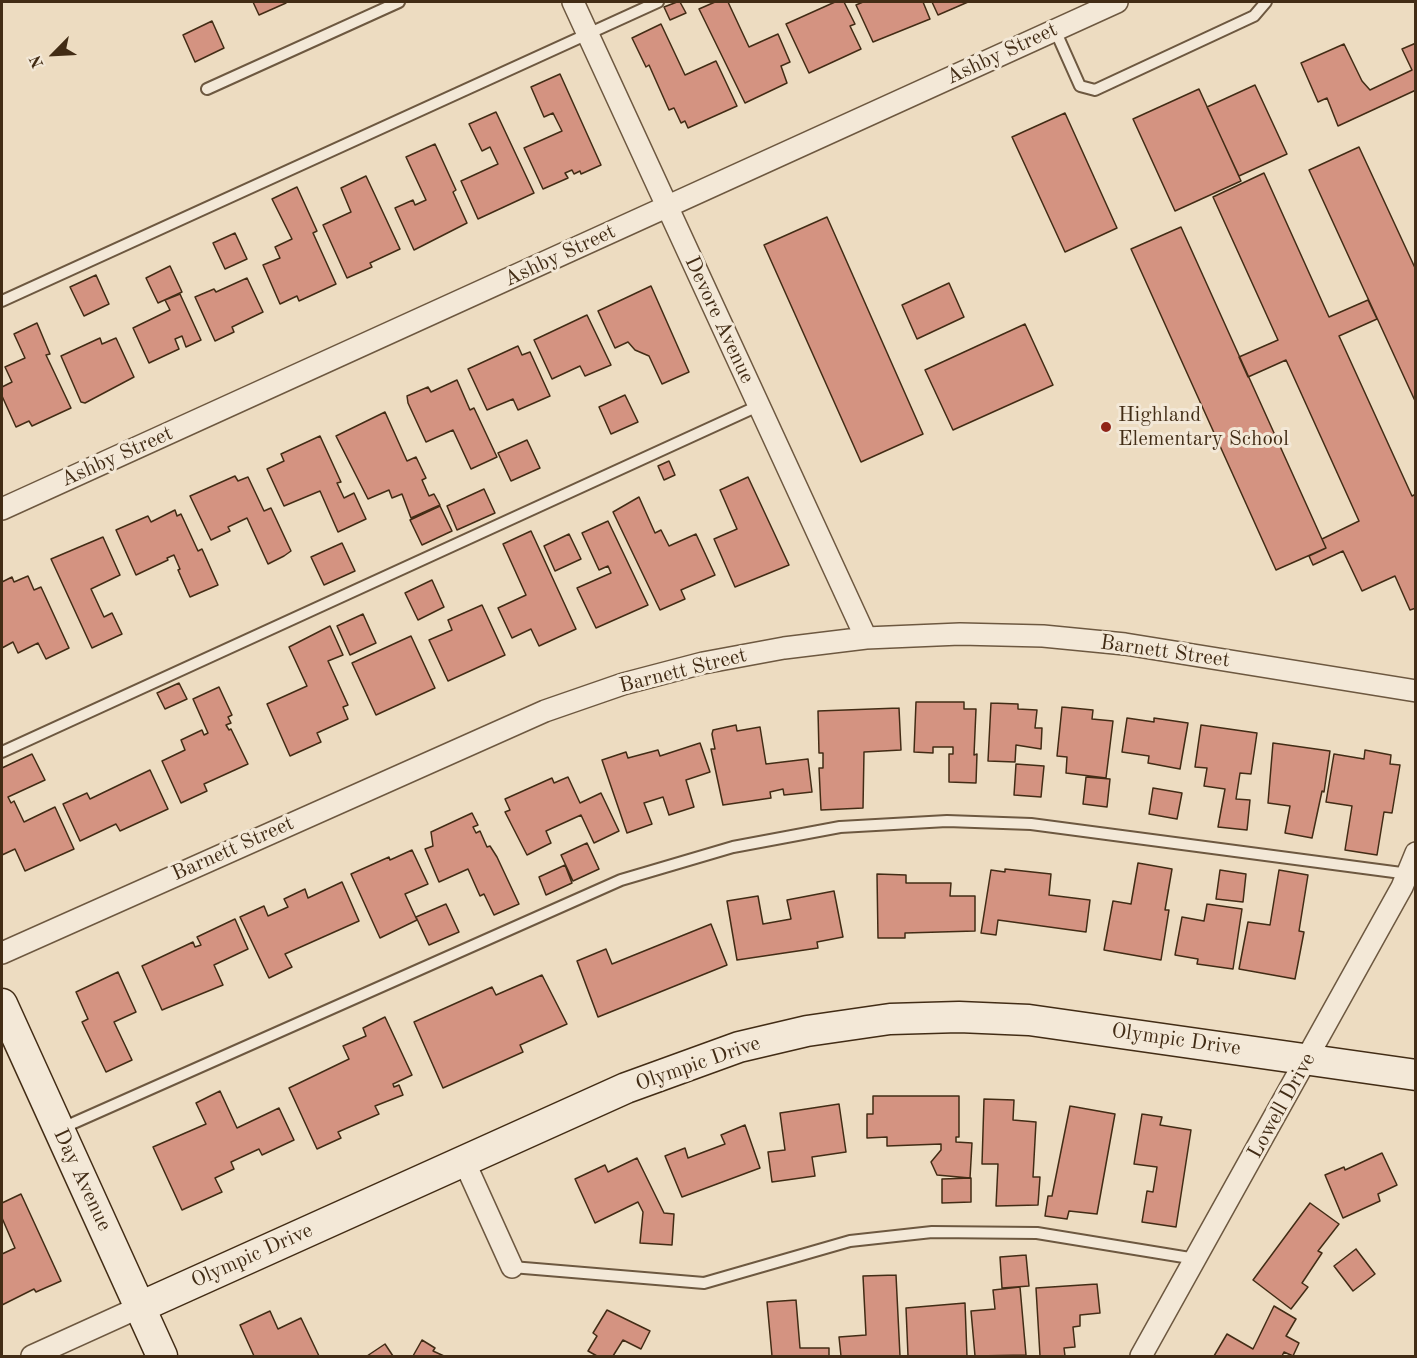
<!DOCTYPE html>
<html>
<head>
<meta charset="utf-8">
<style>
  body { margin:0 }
  #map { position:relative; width:1417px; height:1358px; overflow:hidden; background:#eddcc1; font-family:"Old Standard TT",serif }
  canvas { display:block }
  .frame { position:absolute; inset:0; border:3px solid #422c15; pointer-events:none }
  .north { position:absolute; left:24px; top:24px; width:60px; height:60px; -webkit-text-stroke:4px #f3e8d7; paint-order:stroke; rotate:246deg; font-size:16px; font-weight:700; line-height:24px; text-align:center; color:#422c15 }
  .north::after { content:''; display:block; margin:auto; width:21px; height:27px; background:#422c15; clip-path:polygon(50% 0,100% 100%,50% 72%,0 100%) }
</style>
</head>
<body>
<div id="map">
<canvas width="1417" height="1358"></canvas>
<div class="frame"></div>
<div class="north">N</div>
</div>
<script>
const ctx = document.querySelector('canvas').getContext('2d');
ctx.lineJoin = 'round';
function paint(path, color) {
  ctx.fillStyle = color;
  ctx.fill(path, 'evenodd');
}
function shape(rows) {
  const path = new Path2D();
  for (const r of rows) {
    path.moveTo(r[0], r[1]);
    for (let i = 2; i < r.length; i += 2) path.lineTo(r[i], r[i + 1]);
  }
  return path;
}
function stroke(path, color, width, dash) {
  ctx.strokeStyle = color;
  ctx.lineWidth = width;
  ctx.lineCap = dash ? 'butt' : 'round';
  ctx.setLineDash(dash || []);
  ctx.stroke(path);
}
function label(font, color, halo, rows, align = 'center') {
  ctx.font = font + ' "Old Standard TT",serif';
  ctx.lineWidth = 6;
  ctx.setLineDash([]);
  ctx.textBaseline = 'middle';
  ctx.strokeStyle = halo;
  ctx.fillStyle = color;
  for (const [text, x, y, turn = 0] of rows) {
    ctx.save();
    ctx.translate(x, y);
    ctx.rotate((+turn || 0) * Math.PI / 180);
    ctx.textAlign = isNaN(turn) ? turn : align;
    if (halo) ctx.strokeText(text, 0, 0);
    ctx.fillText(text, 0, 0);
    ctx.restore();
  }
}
const building = shape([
  [253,2,285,2,286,3,259,15,253,2],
  [677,2,680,2,686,13,670,20,664,7,677,2],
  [715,2,728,2,749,47,778,34,790,62,781,66,787,83,745,103,699,9,715,2],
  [835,2,844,2,855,24,850,26,861,49,809,73,786,24,835,2],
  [863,2,923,2,930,19,873,42,856,5,863,2],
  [932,2,968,2,938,15,932,2],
  [212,21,224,48,195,62,183,35,212,21],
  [661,24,685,75,716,61,737,106,688,128,685,121,681,123,674,108,669,110,649,65,646,67,632,38,661,24],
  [1416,43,1416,90,1338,126,1327,98,1318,102,1301,63,1344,44,1362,81,1370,90,1412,70,1402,49,1416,43],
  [560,74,601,165,581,174,580,171,574,174,572,170,565,173,568,178,543,189,524,148,562,131,553,113,544,117,531,87,560,74],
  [1255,85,1287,154,1239,176,1207,107,1255,85],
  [1199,89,1241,181,1175,211,1133,119,1199,89],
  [496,112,534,193,478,219,461,181,498,164,490,147,482,151,469,124,496,112],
  [1065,113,1117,228,1065,252,1012,137,1065,113],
  [435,144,456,190,453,192,467,223,414,250,395,208,413,200,415,205,426,200,406,157,435,144],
  [1359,147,1416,270,1416,403,1309,170,1359,147],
  [1264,173,1329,317,1368,300,1377,319,1339,336,1412,496,1416,494,1416,608,1410,610,1395,576,1362,591,1343,551,1313,565,1309,556,1326,548,1322,539,1359,521,1286,360,1248,377,1239,357,1278,340,1213,197,1264,173],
  [366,176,400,249,370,263,372,267,347,278,323,225,351,212,341,188,366,176],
  [297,187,317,231,313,233,336,284,299,301,297,296,280,304,263,265,280,258,275,247,292,239,272,199,297,187],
  [827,217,923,434,861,462,764,245,827,217],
  [1181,227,1326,548,1276,570,1131,249,1181,227],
  [235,233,247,259,225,269,213,243,235,233],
  [170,266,182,292,158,303,146,278,170,266],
  [96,275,109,304,84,316,70,287,96,275],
  [247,278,263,312,232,327,234,332,215,341,195,297,214,289,216,292,247,278],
  [949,283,964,317,917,339,902,305,949,283],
  [651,286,689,372,662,384,649,356,635,350,628,342,615,348,598,311,651,286],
  [180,294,201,340,186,347,182,336,175,339,179,349,149,363,133,328,170,310,165,300,180,294],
  [587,315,611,365,585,376,580,366,552,379,534,340,587,315],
  [37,323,50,354,46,355,71,408,32,426,29,421,16,427,2,396,2,387,12,382,5,367,25,358,14,334,37,323],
  [1025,324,1053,385,953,430,925,370,1025,324],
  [100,338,102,344,116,338,134,377,85,403,81,402,61,356,100,338],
  [518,346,522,355,530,352,550,396,518,410,513,399,487,410,468,369,518,346],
  [457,380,470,410,474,408,497,457,471,469,453,430,426,442,408,403,407,396,428,387,431,392,457,380],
  [625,395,638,422,611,434,599,407,625,395],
  [385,412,407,461,416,457,426,478,422,480,429,496,434,494,440,505,411,518,402,494,392,498,389,490,368,499,336,436,385,412],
  [320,436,341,482,337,483,344,498,354,493,366,519,338,532,320,491,284,506,267,469,284,461,281,454,320,436],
  [527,440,540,468,511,481,498,453,527,440],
  [669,461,675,475,664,480,658,466,669,461],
  [235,476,238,481,248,477,264,511,271,508,291,551,284,556,268,564,247,518,228,527,230,531,211,540,190,496,235,476],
  [748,477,789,565,735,587,714,539,737,529,720,490,748,477],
  [484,489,495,513,457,530,447,506,484,489],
  [639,497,655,533,661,530,669,546,696,534,715,575,681,590,685,599,660,610,613,512,639,497],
  [440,506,452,531,422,545,410,520,440,506],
  [175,510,177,516,181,514,198,551,202,549,218,585,190,597,178,570,180,569,174,555,167,558,168,560,136,575,116,530,148,516,151,522,175,510],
  [608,521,648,605,596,628,577,588,611,573,608,566,599,570,582,533,608,521],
  [531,531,576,629,539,646,531,629,512,638,498,608,526,595,503,544,531,531],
  [569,534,581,559,555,571,544,546,569,534],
  [103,537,120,575,91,589,104,617,112,613,122,634,92,648,51,559,103,537],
  [342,543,355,571,324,585,311,557,342,543],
  [28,576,34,590,41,587,69,648,46,659,38,643,18,653,13,642,2,648,2,582,12,577,14,582,28,576],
  [432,580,444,607,418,620,405,593,432,580],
  [482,605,505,655,448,681,429,640,452,630,448,620,482,605],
  [363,614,376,643,350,655,337,626,363,614],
  [330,626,343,655,328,661,348,705,343,707,348,719,317,733,321,742,290,756,267,704,307,686,289,647,330,626],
  [411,636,435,688,376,715,352,663,411,636],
  [179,683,187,699,165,709,157,693,179,683],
  [219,687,232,715,228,717,231,723,226,725,229,730,231,729,248,764,204,784,207,791,181,803,162,761,185,750,181,740,202,730,204,735,208,733,193,699,219,687],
  [916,702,964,702,964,709,976,709,974,755,977,754,976,783,949,782,949,754,953,754,953,747,933,747,933,753,914,752,916,702],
  [991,703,1018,704,1018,709,1037,710,1035,728,1042,728,1041,749,1016,745,1015,762,988,761,991,703],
  [1062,707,1093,710,1092,719,1113,721,1106,778,1066,773,1067,757,1057,756,1062,707],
  [899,708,901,750,864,752,863,808,821,810,819,768,823,768,823,753,819,753,818,711,899,708],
  [1127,718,1154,722,1154,718,1188,723,1180,769,1148,763,1149,756,1122,752,1127,718],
  [736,725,737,731,760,727,766,764,808,759,812,792,784,795,783,789,770,792,771,798,723,805,711,749,715,749,712,734,713,730,736,725],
  [1201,725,1257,733,1251,774,1240,773,1236,799,1250,800,1247,830,1218,827,1225,789,1204,786,1207,768,1195,767,1201,725],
  [700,743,710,772,686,780,694,807,669,815,663,797,644,803,652,824,627,833,602,760,626,752,628,758,658,750,660,756,700,743],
  [1273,743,1330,751,1324,792,1322,791,1312,838,1285,833,1290,806,1268,803,1273,743],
  [1365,750,1391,755,1390,764,1400,765,1392,813,1384,812,1377,855,1345,850,1352,806,1326,802,1334,754,1364,759,1365,750],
  [32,754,45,780,8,797,11,803,14,801,24,822,55,807,74,849,25,871,15,849,2,855,2,768,32,754],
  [1016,764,1044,766,1041,797,1014,795,1016,764],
  [150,770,168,809,120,831,116,824,80,841,63,804,87,793,90,799,150,770],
  [568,777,580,803,601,793,619,831,594,843,581,815,546,831,551,843,527,855,505,812,510,810,505,799,552,778,554,783,568,777],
  [1086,777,1110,779,1107,807,1083,804,1086,777],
  [1153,788,1182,793,1177,819,1149,814,1153,788],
  [472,813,478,825,473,827,476,833,480,831,487,847,490,846,497,857,519,904,494,915,484,894,480,896,468,869,439,882,425,849,433,846,431,832,472,813],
  [587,843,599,869,573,881,561,855,587,843],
  [412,850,428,884,405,894,417,920,380,938,351,874,389,857,390,860,412,850],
  [1138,863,1172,869,1165,910,1169,910,1161,960,1104,950,1113,901,1131,904,1138,863],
  [565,865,572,883,546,895,539,877,565,865],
  [1005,869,1051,874,1049,895,1090,900,1086,932,998,920,996,935,981,933,991,870,1005,872,1005,869],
  [1220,870,1246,874,1243,902,1216,899,1220,870],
  [1279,870,1308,875,1299,931,1304,932,1295,979,1239,969,1248,922,1270,925,1279,870],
  [877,874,906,875,906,883,951,883,950,896,975,896,975,931,905,933,905,938,878,938,877,874],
  [342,882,359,921,285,954,292,967,269,978,240,917,264,906,268,916,288,907,284,899,305,889,308,898,342,882],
  [834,891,843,937,817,942,818,948,737,960,727,901,758,896,763,924,791,919,787,900,834,891],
  [446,904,459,932,429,945,416,917,446,904],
  [1207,904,1242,909,1233,969,1197,964,1198,959,1175,955,1182,917,1204,921,1207,904],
  [235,919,248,949,214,965,223,985,162,1010,142,966,193,942,195,947,201,945,197,937,235,919],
  [711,924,727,965,598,1017,577,961,606,949,612,964,711,924],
  [118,972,136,1012,114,1022,132,1060,106,1072,82,1022,88,1019,76,992,118,972],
  [542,975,567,1024,520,1045,523,1052,443,1088,414,1022,492,987,496,995,542,975],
  [385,1017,412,1075,393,1084,394,1087,399,1085,403,1095,375,1106,379,1114,338,1132,341,1138,317,1149,289,1088,349,1059,343,1046,366,1036,363,1028,385,1017],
  [220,1091,237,1128,279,1108,294,1140,262,1155,259,1149,231,1162,234,1169,215,1178,222,1192,182,1210,153,1147,206,1124,196,1103,220,1091],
  [873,1096,959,1096,959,1137,956,1137,956,1142,972,1143,970,1178,937,1175,931,1162,941,1150,941,1144,887,1146,887,1137,867,1138,867,1114,873,1114,873,1096],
  [984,1099,1014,1100,1013,1120,1036,1122,1033,1177,1040,1177,1038,1205,996,1206,998,1164,982,1164,984,1099],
  [839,1104,846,1152,812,1157,815,1176,772,1182,768,1152,785,1150,780,1113,839,1104],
  [1070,1106,1115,1114,1097,1214,1069,1211,1067,1219,1045,1216,1048,1196,1052,1196,1070,1106],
  [1142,1114,1162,1117,1160,1125,1191,1130,1176,1227,1142,1222,1147,1191,1153,1192,1157,1167,1134,1164,1142,1114],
  [745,1125,760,1168,682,1197,665,1156,685,1148,688,1158,725,1144,721,1135,745,1125],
  [1382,1153,1397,1185,1378,1194,1380,1201,1343,1218,1325,1175,1344,1167,1345,1170,1382,1153],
  [637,1158,664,1213,674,1214,672,1245,640,1243,643,1212,638,1202,595,1223,575,1179,605,1165,608,1172,637,1158],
  [971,1178,971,1202,942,1203,942,1179,971,1178],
  [21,1194,61,1281,36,1292,34,1289,2,1305,2,1254,15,1248,2,1218,2,1203,21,1194],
  [1310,1203,1339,1224,1318,1251,1322,1253,1302,1283,1308,1287,1291,1309,1253,1280,1310,1203],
  [1356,1249,1375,1274,1353,1291,1334,1266,1356,1249],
  [1026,1255,1029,1286,1002,1288,1000,1257,1026,1255],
  [896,1275,900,1356,841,1356,839,1337,866,1335,863,1276,896,1275],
  [1097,1284,1100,1313,1080,1315,1080,1326,1073,1327,1075,1347,1064,1348,1065,1356,1040,1356,1036,1288,1097,1284],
  [1020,1287,1026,1355,975,1356,971,1311,995,1309,993,1290,1020,1287],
  [796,1300,800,1348,829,1348,829,1356,772,1356,767,1302,796,1300],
  [965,1303,967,1356,908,1356,906,1308,965,1303],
  [1274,1306,1296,1319,1286,1336,1299,1343,1293,1356,1284,1352,1282,1356,1214,1356,1227,1334,1253,1349,1274,1306],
  [607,1310,650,1331,641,1349,623,1340,613,1356,597,1356,588,1351,597,1336,593,1333,607,1310],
  [270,1311,278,1329,301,1318,319,1356,254,1356,240,1325,270,1311],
  [422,1340,435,1348,433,1351,444,1356,413,1356,422,1340],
  [385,1344,393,1356,367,1356,385,1344]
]);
const lane = shape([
  [1055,30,1080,86,1095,90,1254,16,1266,2],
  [207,89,399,2],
  [2,301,658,2],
  [2,752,758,406],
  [60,1129,621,880,733,847,840,827,947,821,1031,824,1409,874],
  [512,1267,704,1283,850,1241,932,1232,1037,1233,1196,1259]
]);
const street = shape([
  [573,2,866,638],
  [2,509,1117,2],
  [2,953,545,711,623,684,703,663,784,648,866,638,960,634,1043,636,1125,644,1416,691],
  [464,1161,512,1267],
  [32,1356,140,1307],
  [1141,1356,1402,887,1416,853]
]);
const secondary = shape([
  [2,1004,162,1356],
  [140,1307,626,1088,739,1047,807,1031,890,1019,959,1017,1029,1020,1416,1075]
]);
const markers = [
  [1106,427,6,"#8f2418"]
];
const streetNames = [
  ["Ashby Street",1002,54,-25],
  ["Ashby Street",560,256,-25],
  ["Devore Avenue",719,320,65],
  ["Ashby Street",117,457,-24],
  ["Barnett Street",1165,652,8],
  ["Barnett Street",683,671,-14],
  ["Barnett Street",233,849,-24],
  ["Olympic Drive",1176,1040,8],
  ["Olympic Drive",698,1064,-19],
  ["Lowell Drive",1282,1106,-61],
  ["Day Avenue",82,1180,65],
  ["Olympic Drive",252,1256,-24]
];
const poiNames = [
  ["Highland",1118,415],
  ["Elementary School",1118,439]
];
paint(building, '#d49381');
stroke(building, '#422c15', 1.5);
stroke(lane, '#6d5840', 14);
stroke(street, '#6d5840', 24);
stroke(secondary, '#422c15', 33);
stroke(lane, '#f3e8d7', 10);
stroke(street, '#f3e8d7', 21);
stroke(secondary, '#f3e8d7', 30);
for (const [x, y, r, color] of markers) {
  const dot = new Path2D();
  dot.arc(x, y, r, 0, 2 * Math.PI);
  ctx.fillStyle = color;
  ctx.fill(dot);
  stroke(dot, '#f3e8d7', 2);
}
label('21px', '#422c15', '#f3e8d7', streetNames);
label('21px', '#422c15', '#f3e8d7', poiNames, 'left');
</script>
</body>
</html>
